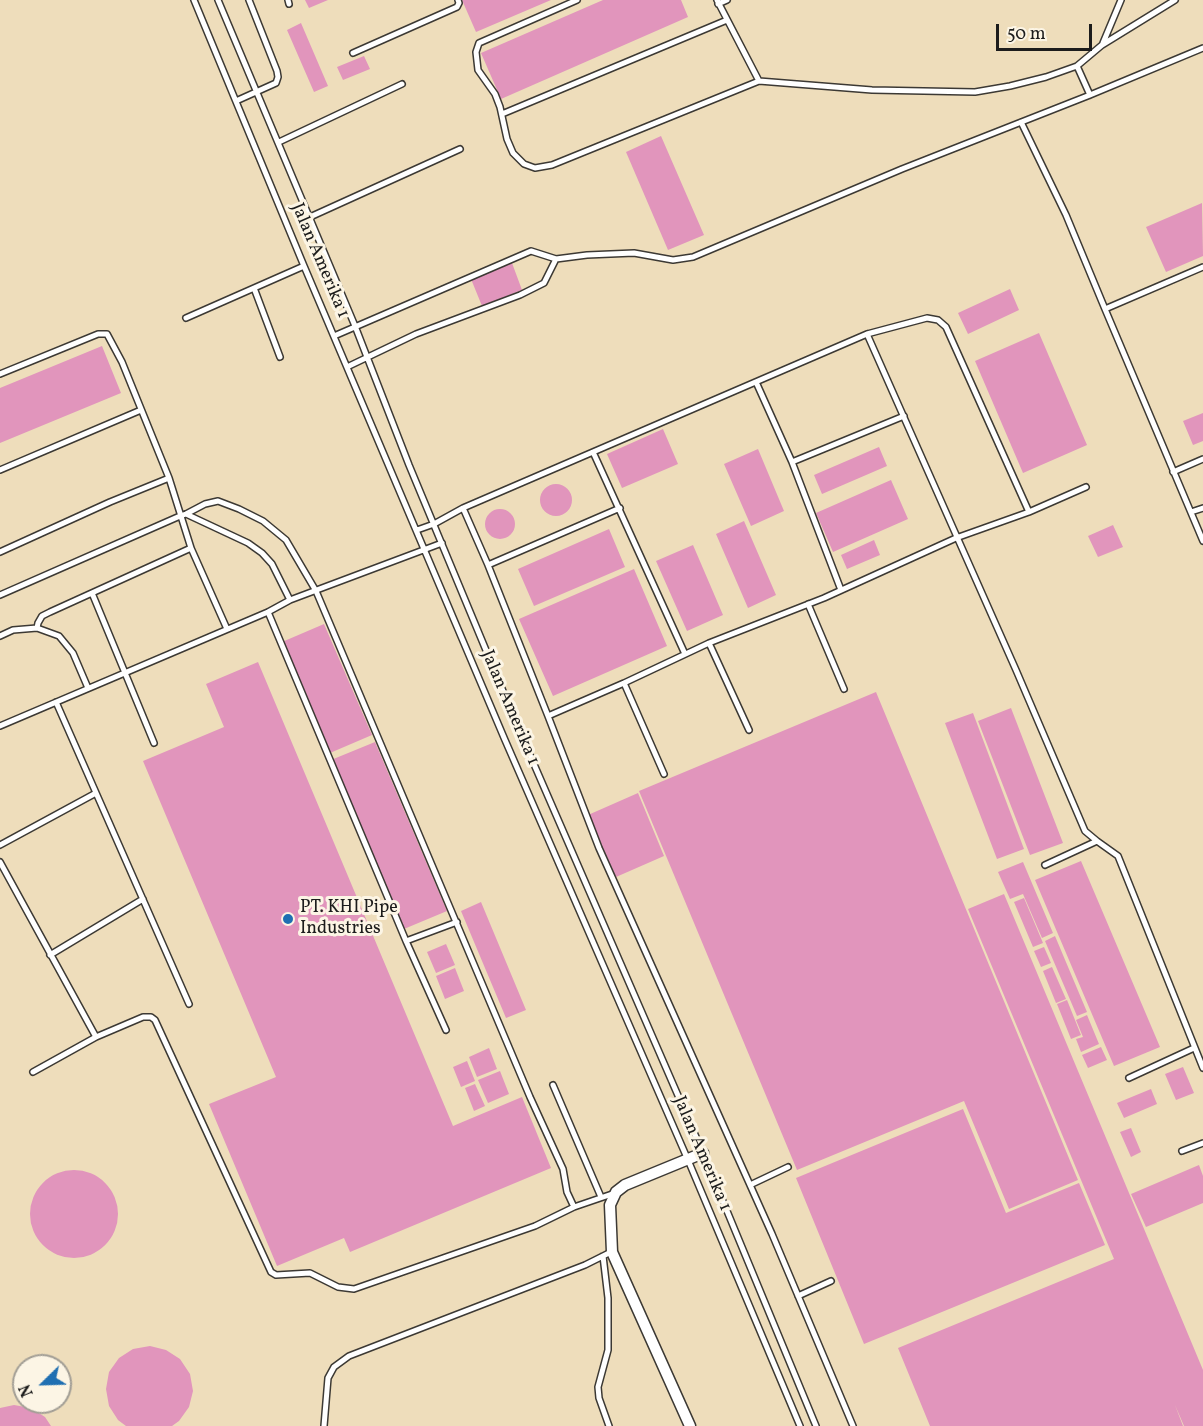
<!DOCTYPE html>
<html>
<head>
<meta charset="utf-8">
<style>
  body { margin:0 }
  #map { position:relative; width:1203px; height:1426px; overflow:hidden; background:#edb; font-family:Vollkorn,serif }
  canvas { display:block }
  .north { position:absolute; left:12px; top:1354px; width:60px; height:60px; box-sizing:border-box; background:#fcf5e5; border:2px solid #a29e95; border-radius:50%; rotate:247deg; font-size:16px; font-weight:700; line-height:24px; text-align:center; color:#1c1c1c }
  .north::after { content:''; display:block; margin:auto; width:21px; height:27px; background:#1f6fb2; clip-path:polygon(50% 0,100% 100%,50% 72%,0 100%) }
  .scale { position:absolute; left:996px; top:24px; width:96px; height:27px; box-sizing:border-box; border:3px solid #1c1c1c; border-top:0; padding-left:8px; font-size:18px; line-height:21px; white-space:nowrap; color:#1c1c1c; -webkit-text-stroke:4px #fcf5e5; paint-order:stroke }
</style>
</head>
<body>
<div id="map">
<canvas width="1203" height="1426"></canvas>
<div class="north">N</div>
<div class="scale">50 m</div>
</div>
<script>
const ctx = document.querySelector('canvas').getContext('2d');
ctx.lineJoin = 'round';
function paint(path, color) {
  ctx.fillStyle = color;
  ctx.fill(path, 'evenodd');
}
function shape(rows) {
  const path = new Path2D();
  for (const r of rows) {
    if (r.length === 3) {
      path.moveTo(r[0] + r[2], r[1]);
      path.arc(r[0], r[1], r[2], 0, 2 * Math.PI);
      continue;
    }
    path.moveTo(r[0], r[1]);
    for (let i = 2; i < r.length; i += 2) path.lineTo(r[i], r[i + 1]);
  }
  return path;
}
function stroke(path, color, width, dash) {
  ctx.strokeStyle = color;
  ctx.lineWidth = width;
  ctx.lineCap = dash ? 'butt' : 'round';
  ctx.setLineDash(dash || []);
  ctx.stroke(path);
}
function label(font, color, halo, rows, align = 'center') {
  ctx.font = font + ' Vollkorn,serif';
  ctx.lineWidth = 6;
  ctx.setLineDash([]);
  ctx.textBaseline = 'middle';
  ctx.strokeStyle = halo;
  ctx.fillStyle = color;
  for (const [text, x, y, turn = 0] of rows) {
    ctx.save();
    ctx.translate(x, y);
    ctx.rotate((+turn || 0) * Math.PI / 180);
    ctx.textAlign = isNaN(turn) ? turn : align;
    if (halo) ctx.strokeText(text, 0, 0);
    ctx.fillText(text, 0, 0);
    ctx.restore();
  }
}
const building = shape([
  [305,0,328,0,309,8],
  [462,0,551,0,476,32],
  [603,0,681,0,688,17,501,99,481,53],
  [301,23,328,86,314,92,287,30],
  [364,56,370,69,343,80,337,67],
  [661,136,704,235,668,250,626,152],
  [1202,203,1203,256,1166,272,1146,227],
  [512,263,522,290,482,306,471,279],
  [1010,289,1019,310,968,334,958,313],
  [1039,333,1087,445,1023,473,975,361],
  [102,346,121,393,0,443,0,388],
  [1203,413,1203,441,1193,445,1183,421],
  [663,429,678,464,622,488,607,454],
  [879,447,887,466,822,494,814,475],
  [758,449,784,511,751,526,724,464],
  [891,480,908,519,833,552,816,513],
  [556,500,16],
  [500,524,15],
  [744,521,776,595,748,608,716,534],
  [1113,525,1123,547,1098,557,1088,536],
  [609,529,625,567,534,606,518,569],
  [874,540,880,555,847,569,841,555],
  [693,545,723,615,687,631,656,561],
  [634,569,667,646,553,696,519,619],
  [324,624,372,735,330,753,282,642],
  [258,662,453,1126,522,1097,551,1168,350,1252,344,1238,277,1266,209,1104,276,1077,143,761,224,727,206,684],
  [876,692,1078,1180,1009,1209,964,1101,797,1170,639,791],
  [1011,708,1063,843,1030,855,978,721],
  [973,713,1024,849,997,859,945,723],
  [375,742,447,911,404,929,331,760],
  [638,793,664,856,616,877,588,815],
  [1081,861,1160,1047,1114,1066,1035,880],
  [1023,862,1053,933,1042,938,1023,894,1010,899,998,872],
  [1004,894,1203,1370,1203,1426,1184,1426,1175,1405,1183,1426,930,1426,898,1348,1114,1259,968,909],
  [1024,898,1043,943,1033,947,1014,902],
  [481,902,526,1010,506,1018,461,911],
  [1055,936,1087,1012,1077,1016,1045,941],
  [446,944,455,965,436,973,427,952],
  [1044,947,1051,963,1041,967,1034,951],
  [1052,967,1066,999,1056,1003,1043,971],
  [455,968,464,991,445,999,436,976],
  [1067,1000,1081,1035,1071,1039,1057,1004],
  [1087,1015,1099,1044,1081,1052,1076,1039,1083,1037,1076,1020],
  [1101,1047,1107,1060,1088,1068,1082,1055],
  [489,1048,497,1069,477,1077,469,1057],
  [467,1061,475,1081,461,1087,453,1067],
  [1183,1067,1194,1093,1176,1100,1165,1074],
  [500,1071,509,1094,488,1103,478,1080],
  [475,1084,485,1106,474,1111,465,1088],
  [1151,1089,1157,1104,1124,1118,1117,1103],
  [963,1109,1006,1213,1079,1183,1105,1245,864,1344,796,1178],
  [1131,1128,1141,1152,1131,1157,1120,1132],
  [1199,1165,1203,1176,1203,1203,1146,1227,1131,1194],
  [74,1214,44],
  [150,1346,166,1350,180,1359,190,1374,193,1391,189,1407,179,1421,172,1426,126,1426,118,1420,109,1406,106,1389,109,1372,119,1358,133,1349],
  [14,1405,31,1408,45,1417,51,1426,0,1426,0,1408]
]);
const lane = shape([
  [194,0,304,266,505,740,688,1160,800,1426],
  [218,0,355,326,409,465,520,732,703,1153,816,1426],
  [288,0,289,4],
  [577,0,479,43,476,52,478,70,495,94,500,107,507,139,513,153,524,164,535,168,552,165,759,81],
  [717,0,759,81,872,90,975,92,1010,86,1046,77,1077,66,1090,95],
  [718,4,727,0],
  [1103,43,1121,0],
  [353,53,457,7,459,3,458,0],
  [1077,66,1102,45,1175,0],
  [236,101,276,83,278,77,277,71,249,0],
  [502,114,727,20],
  [1021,122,1066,215,1105,309,1203,267],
  [279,142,402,84],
  [310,217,460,149],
  [254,288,280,357],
  [1105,309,1203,541],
  [186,318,304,266],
  [867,334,1016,670,1085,831,1097,841,1045,865],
  [334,336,531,251,556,259,587,255,634,253,673,260,693,257,902,169,1090,95,1203,48],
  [347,367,416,334,520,295,544,283,556,259],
  [0,374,98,334,107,334,122,362,169,478,191,548,227,629],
  [756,382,792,462,841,590],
  [593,452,463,508,488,565,620,508],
  [792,462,904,416],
  [0,470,141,410],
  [1173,472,1203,459],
  [1029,512,1086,487],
  [1191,512,1203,508],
  [186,514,248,543,262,553,272,564,290,600],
  [417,530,434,524,463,508],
  [0,552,110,502,169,478],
  [488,565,548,716],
  [92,593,154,743],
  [0,595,180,516,186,514,205,504,218,501,239,509,263,521,286,540,316,591,530,1097,563,1169,567,1192,574,1207,535,1226,354,1289,338,1287,310,1273,276,1275,271,1272,155,1020,151,1017,143,1017,96,1037,33,1072],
  [808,604,844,689],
  [268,612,406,941,446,1030],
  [37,628,38,623,42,616,50,612,191,548],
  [0,636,13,630,37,628,59,636,73,653,88,688],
  [709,643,749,730],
  [685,654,593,452,867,334,927,318,938,320,946,327,1029,512,956,538,824,598,709,643,624,683,548,716,599,848,772,1234,853,1426],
  [624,683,664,774],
  [56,702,189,1004],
  [0,726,268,612,290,600,442,543],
  [1097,841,1118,856,1203,1068],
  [0,845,96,793],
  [0,862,96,1037],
  [406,941,457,922],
  [50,955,143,899],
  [1129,1078,1194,1048],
  [553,1085,601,1197],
  [1182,1151,1203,1143],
  [750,1185,788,1167],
  [574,1207,615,1193],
  [603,1256,608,1298,608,1350,598,1387,599,1398,609,1426],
  [798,1296,831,1281],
  [324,1426,328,1378,334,1367,349,1356,585,1265,611,1252]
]);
const street = shape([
  [690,1426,612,1252,610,1205,616,1192,625,1185,703,1153]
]);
const markers = [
  [288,919,6,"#1f6fb2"]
];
const streetNames = [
  ["Jalan Amerika 1",319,261,67],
  ["Jalan Amerika 1",509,708,67],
  ["Jalan Amerika 1",701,1154,67]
];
const poiNames = [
  ["PT. KHI Pipe",300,909],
  ["Industries",300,930]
];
paint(building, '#e195bc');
stroke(lane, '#3c3934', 8);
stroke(street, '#3c3934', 13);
stroke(lane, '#fff', 5);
stroke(street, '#fff', 10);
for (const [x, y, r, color] of markers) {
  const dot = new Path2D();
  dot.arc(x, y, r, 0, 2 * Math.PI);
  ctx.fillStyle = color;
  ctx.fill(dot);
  stroke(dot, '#fcf5e5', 2);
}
label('18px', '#1c1c1c', '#fcf5e5', streetNames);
label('18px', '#1c1c1c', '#fcf5e5', poiNames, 'left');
</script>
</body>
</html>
